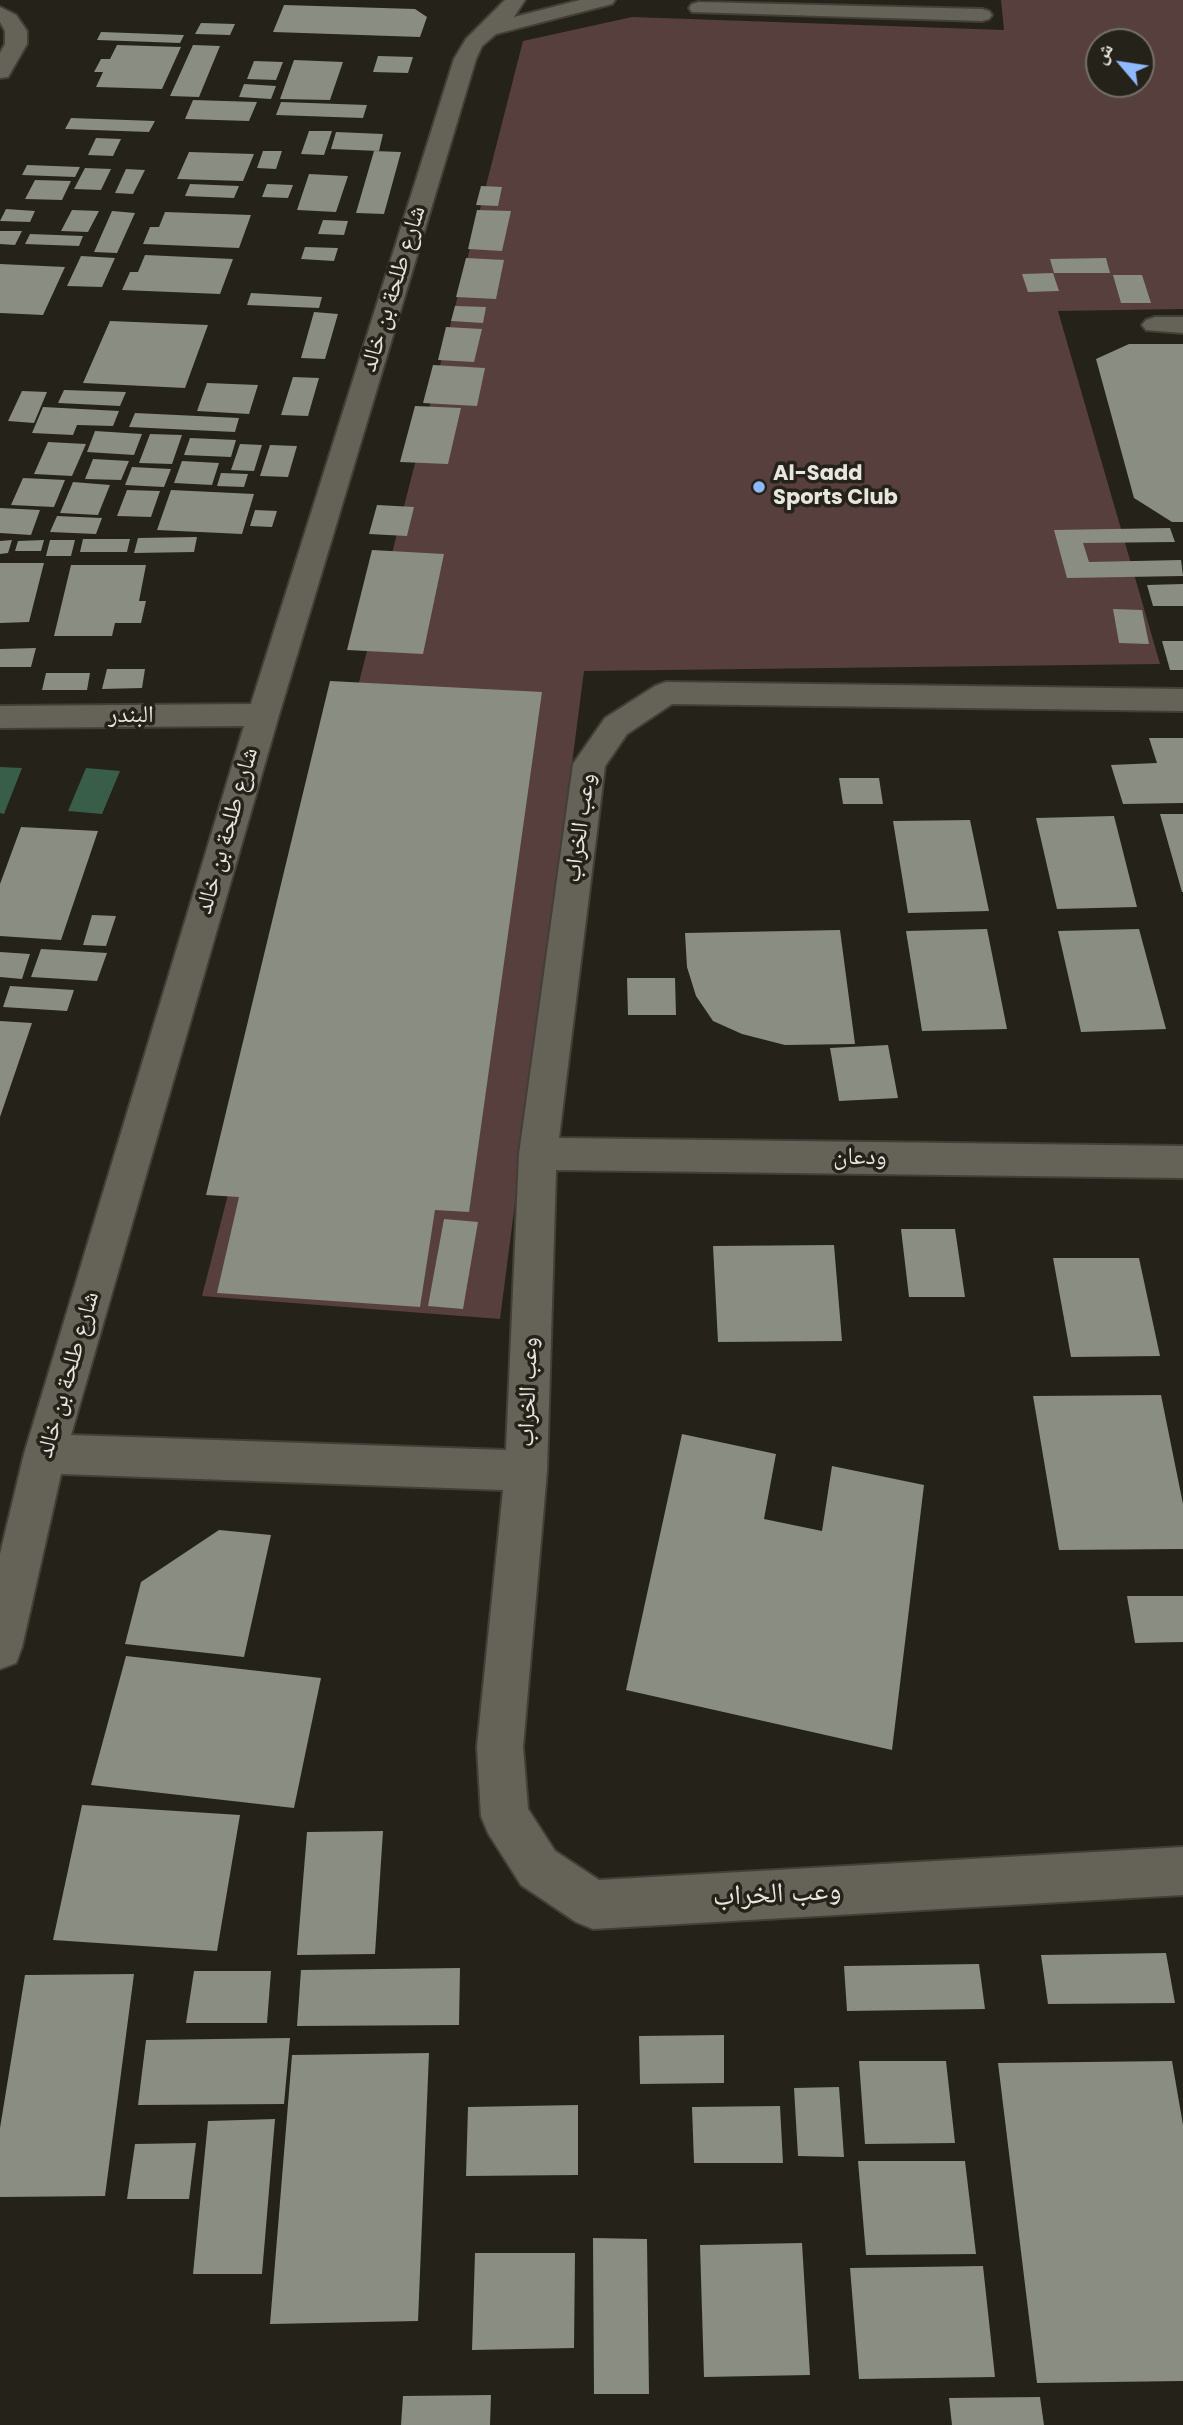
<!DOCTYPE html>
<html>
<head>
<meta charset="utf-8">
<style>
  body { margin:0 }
  #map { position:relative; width:1183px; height:2425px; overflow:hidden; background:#252219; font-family:Poppins,"Noto Naskh Arabic",sans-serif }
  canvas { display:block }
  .north { position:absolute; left:1085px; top:28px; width:70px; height:70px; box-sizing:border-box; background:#252219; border:2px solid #737068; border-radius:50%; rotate:299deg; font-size:19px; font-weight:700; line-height:28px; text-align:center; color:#e7e5df }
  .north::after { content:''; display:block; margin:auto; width:24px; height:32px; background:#8eb9fc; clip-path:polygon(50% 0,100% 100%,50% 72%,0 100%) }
</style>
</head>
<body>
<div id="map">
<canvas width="1183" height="2425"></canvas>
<div class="north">ش</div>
</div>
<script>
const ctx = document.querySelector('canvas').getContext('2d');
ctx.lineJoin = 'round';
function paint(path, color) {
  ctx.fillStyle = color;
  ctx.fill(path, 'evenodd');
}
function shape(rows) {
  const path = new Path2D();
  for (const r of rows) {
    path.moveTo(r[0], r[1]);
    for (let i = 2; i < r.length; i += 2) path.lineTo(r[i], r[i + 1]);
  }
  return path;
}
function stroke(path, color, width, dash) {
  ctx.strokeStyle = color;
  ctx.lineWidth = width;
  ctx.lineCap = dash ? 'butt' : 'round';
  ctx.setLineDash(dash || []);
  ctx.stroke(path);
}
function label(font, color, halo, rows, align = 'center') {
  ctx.font = font + ' Poppins,"Noto Naskh Arabic",sans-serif';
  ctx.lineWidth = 7;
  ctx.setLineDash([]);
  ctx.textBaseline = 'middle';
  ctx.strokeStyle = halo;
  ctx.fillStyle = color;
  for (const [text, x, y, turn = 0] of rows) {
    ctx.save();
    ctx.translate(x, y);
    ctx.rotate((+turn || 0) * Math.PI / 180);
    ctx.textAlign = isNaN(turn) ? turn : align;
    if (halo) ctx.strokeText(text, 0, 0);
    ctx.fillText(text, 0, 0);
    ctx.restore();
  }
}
const green = shape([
  [1001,0,1183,0,1183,309,1058,311,1160,664,584,671,500,1319,202,1296,523,41,632,17,1004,30],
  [1099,42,1141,42,1141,84,1099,84]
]);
const water = shape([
  [0,767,22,768,4,814,0,813],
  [86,768,120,771,102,814,68,811]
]);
const building = shape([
  [284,5,415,9,427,17,420,37,273,32],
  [201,23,235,24,230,35,195,34],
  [101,32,184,35,180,43,97,40],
  [117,45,181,47,162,89,96,87,103,72,94,72,101,59,110,59],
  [193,45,220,46,199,97,170,96],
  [378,56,413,57,408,73,373,72],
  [294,60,343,62,330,100,280,99],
  [254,61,283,62,276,80,247,79],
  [244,84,276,86,271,99,239,97],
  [193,100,257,102,249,121,185,119],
  [281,102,367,105,363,118,276,115],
  [71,118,155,121,149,132,65,129],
  [309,131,332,131,324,155,301,154],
  [336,132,383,134,379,151,331,149],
  [96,138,121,139,113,156,88,155],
  [263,151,282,151,276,169,257,168],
  [374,151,401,152,384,214,356,213],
  [189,152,254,154,243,181,177,179],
  [27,165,80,167,75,177,22,175],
  [85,168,111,169,101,190,74,189],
  [126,169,145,170,133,194,115,193],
  [309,174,348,176,336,212,297,210],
  [35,180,71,181,62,200,25,199],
  [190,184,239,186,234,198,185,196],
  [267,184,293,185,288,198,262,197],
  [481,186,502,187,498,206,476,205],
  [6,209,35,211,30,222,0,221],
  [72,210,99,211,88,232,61,231],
  [477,210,511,211,502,251,468,249],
  [112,211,135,213,117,253,94,252],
  [165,212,251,215,239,248,143,244,150,227,159,227],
  [323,220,348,221,344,235,318,234],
  [0,231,22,231,15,245,0,244],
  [30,234,83,236,79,246,25,244],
  [305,247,338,248,334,261,301,259],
  [145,255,233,259,220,294,122,290,130,272,138,272],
  [81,256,115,258,102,287,67,286],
  [466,258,504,260,496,299,456,297],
  [1106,258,1110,273,1054,273,1050,259],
  [0,264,65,267,43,315,0,313],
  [1053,273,1059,291,1028,292,1022,274],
  [1113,275,1142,275,1151,303,1121,303],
  [251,293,322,297,319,308,247,305],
  [455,306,486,307,483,323,451,321],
  [314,312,338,314,325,359,301,358],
  [110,321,208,325,185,388,83,383],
  [446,327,482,329,474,362,438,360],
  [1129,344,1183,344,1183,522,1172,522,1134,498,1096,359],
  [433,365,485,368,477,406,423,403],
  [293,377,319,378,308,416,281,415],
  [207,383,258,385,249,414,197,411],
  [64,390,126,392,120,406,58,403],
  [22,391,47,392,34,423,8,421],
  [415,406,461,408,448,464,400,462],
  [43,407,119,411,113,426,77,425,73,435,32,433],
  [135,413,239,418,235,432,129,427],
  [95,431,142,434,134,455,87,452],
  [150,434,182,435,172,464,139,463],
  [190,438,236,440,231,457,184,455],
  [48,442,86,444,72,476,34,474],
  [240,444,262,445,254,471,231,470],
  [270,445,297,446,288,477,260,476],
  [93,459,129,461,121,480,85,479],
  [182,461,219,463,212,485,174,483],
  [132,467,171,469,164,487,125,485],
  [221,473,248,474,244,487,217,486],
  [23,478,65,480,54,507,11,505],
  [73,482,110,485,98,515,60,513],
  [127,490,160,491,151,517,117,516],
  [171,490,254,494,242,534,157,530],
  [377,505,414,507,407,536,369,534],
  [0,508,40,510,31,535,0,533],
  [255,510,277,511,272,527,250,526],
  [57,516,102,518,96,534,50,532],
  [1170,528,1175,542,1083,543,1089,562,1181,560,1183,576,1067,578,1054,530],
  [197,537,194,552,134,553,138,538],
  [83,539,130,539,127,552,80,552],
  [12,540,8,553,0,554,0,541],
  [44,540,41,551,15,551,18,541],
  [50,540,75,540,71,556,46,556],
  [372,550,444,554,423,654,347,650],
  [0,563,44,563,29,622,0,623],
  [71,565,146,565,139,601,146,601,141,623,115,623,112,636,54,636],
  [1183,584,1183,606,1153,606,1147,585],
  [1113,609,1142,610,1149,644,1119,643],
  [1162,641,1183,641,1183,670,1170,670],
  [36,648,31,667,0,667,0,649],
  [107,669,145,669,142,688,102,689],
  [46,673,90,673,87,690,42,690],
  [330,681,542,692,469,1212,435,1210,420,1307,217,1293,239,1197,206,1195],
  [1149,738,1183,738,1183,803,1123,804,1111,765,1157,763],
  [839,778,879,778,883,804,843,804],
  [1160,814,1183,814,1183,892,1182,892],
  [1114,816,1137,907,1057,909,1036,818],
  [970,820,989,911,908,913,893,821],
  [21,827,98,831,61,940,0,936,0,884],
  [92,915,116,916,106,946,83,945],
  [987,929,1007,1029,922,1031,906,931],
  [1139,929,1166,1029,1081,1032,1058,931],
  [840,930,855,1044,785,1045,742,1034,713,1021,696,996,687,967,685,933],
  [41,949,107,953,97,981,31,977],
  [0,952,30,954,22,979,0,977],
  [627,978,675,978,676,1015,628,1015],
  [10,986,74,990,67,1011,3,1007],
  [0,1021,32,1023,0,1117],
  [888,1045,898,1098,839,1101,830,1048],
  [444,1219,478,1222,463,1309,428,1306],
  [901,1229,955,1229,965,1297,909,1297],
  [834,1245,842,1341,718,1342,713,1246],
  [1053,1258,1139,1258,1160,1356,1071,1357],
  [1161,1395,1183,1504,1183,1549,1059,1550,1033,1396],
  [682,1434,776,1454,764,1519,822,1531,832,1466,924,1485,892,1750,626,1690],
  [219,1530,271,1535,244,1657,125,1644,141,1582],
  [1127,1596,1183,1596,1183,1642,1135,1643],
  [126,1656,321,1678,294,1808,91,1785],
  [82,1805,240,1815,217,1951,53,1940],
  [383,1831,375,1954,297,1955,307,1832],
  [1166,1953,1175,2003,1048,2004,1041,1955],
  [979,1964,985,2009,847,2011,844,1966],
  [460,1968,459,2025,297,2026,301,1970],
  [194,1971,271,1971,267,2023,186,2023],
  [134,1974,105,2196,0,2197,0,2128,25,1975],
  [724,2035,724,2083,640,2084,639,2036],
  [290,2038,284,2104,138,2105,146,2040],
  [429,2053,418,2321,270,2324,292,2055],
  [859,2061,946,2061,955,2143,865,2144],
  [1172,2061,1183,2125,1183,2381,1037,2383,998,2063],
  [839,2087,844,2157,798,2156,794,2088],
  [578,2105,578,2175,466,2176,468,2107],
  [780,2106,783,2163,694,2163,692,2107],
  [275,2119,262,2274,193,2274,208,2121],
  [196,2143,189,2199,127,2199,135,2144],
  [858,2161,965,2161,976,2254,866,2255],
  [593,2238,647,2239,649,2394,594,2394],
  [802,2243,810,2375,704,2377,700,2245],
  [475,2253,575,2253,574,2348,472,2350],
  [983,2266,995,2377,859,2379,850,2268],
  [491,2395,490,2425,401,2425,403,2396],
  [1040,2397,1044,2425,952,2425,949,2398]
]);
const minor = shape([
  [505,0,525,0,514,17,580,0,615,0,612,4,496,34,482,46,476,59,279,715,71,1435,506,1450,519,1154,573,764,605,718,655,686,666,682,1183,689,1183,711,672,704,627,734,605,766,559,1138,1183,1146,1183,1178,556,1170,547,1471,523,1747,528,1809,555,1851,599,1880,1183,1847,1183,1895,593,1929,576,1922,521,1885,488,1833,481,1816,477,1747,503,1490,61,1474,22,1647,16,1663,0,1669,0,1554,24,1454,244,726,0,728,0,706,251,704,454,59,466,39,505,0],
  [699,2,982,9,989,11,992,15,989,19,982,21,692,12,689,8,692,4,699,2],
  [0,7,16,15,27,31,27,44,8,77,0,78,0,53,5,44,5,31,0,22,0,7],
  [1155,317,1183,317,1183,333,1146,330,1142,325,1146,320,1155,317]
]);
const markers = [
  [759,487,7,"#8eb9fc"]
];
const farPoinames = [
  ["Al-Sadd",773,475],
  ["Sports Club",773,499]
];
const streetNames = [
  ["شارع طلحة بن خالد",394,289,-73],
  ["البندر",131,716],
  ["وعب الخراب",581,828,-82],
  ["شارع طلحة بن خالد",228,831,-74],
  ["ودعان",860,1158,1],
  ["شارع طلحة بن خالد",69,1375,-74],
  ["وعب الخراب",529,1392,-88]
];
const nearStreetnames = [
  ["وعب الخراب",777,1895,-3]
];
paint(green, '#573f3d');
paint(water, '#385d48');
paint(building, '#898d82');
stroke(minor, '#423f39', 4);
paint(minor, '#656257');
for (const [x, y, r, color] of markers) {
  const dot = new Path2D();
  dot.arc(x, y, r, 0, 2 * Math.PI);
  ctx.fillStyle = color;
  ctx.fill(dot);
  stroke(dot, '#252219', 2.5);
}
label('bold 21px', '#e7e5df', '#252219', farPoinames, 'left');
label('24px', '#e7e5df', '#252219', streetNames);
label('28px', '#e7e5df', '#252219', nearStreetnames);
</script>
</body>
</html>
